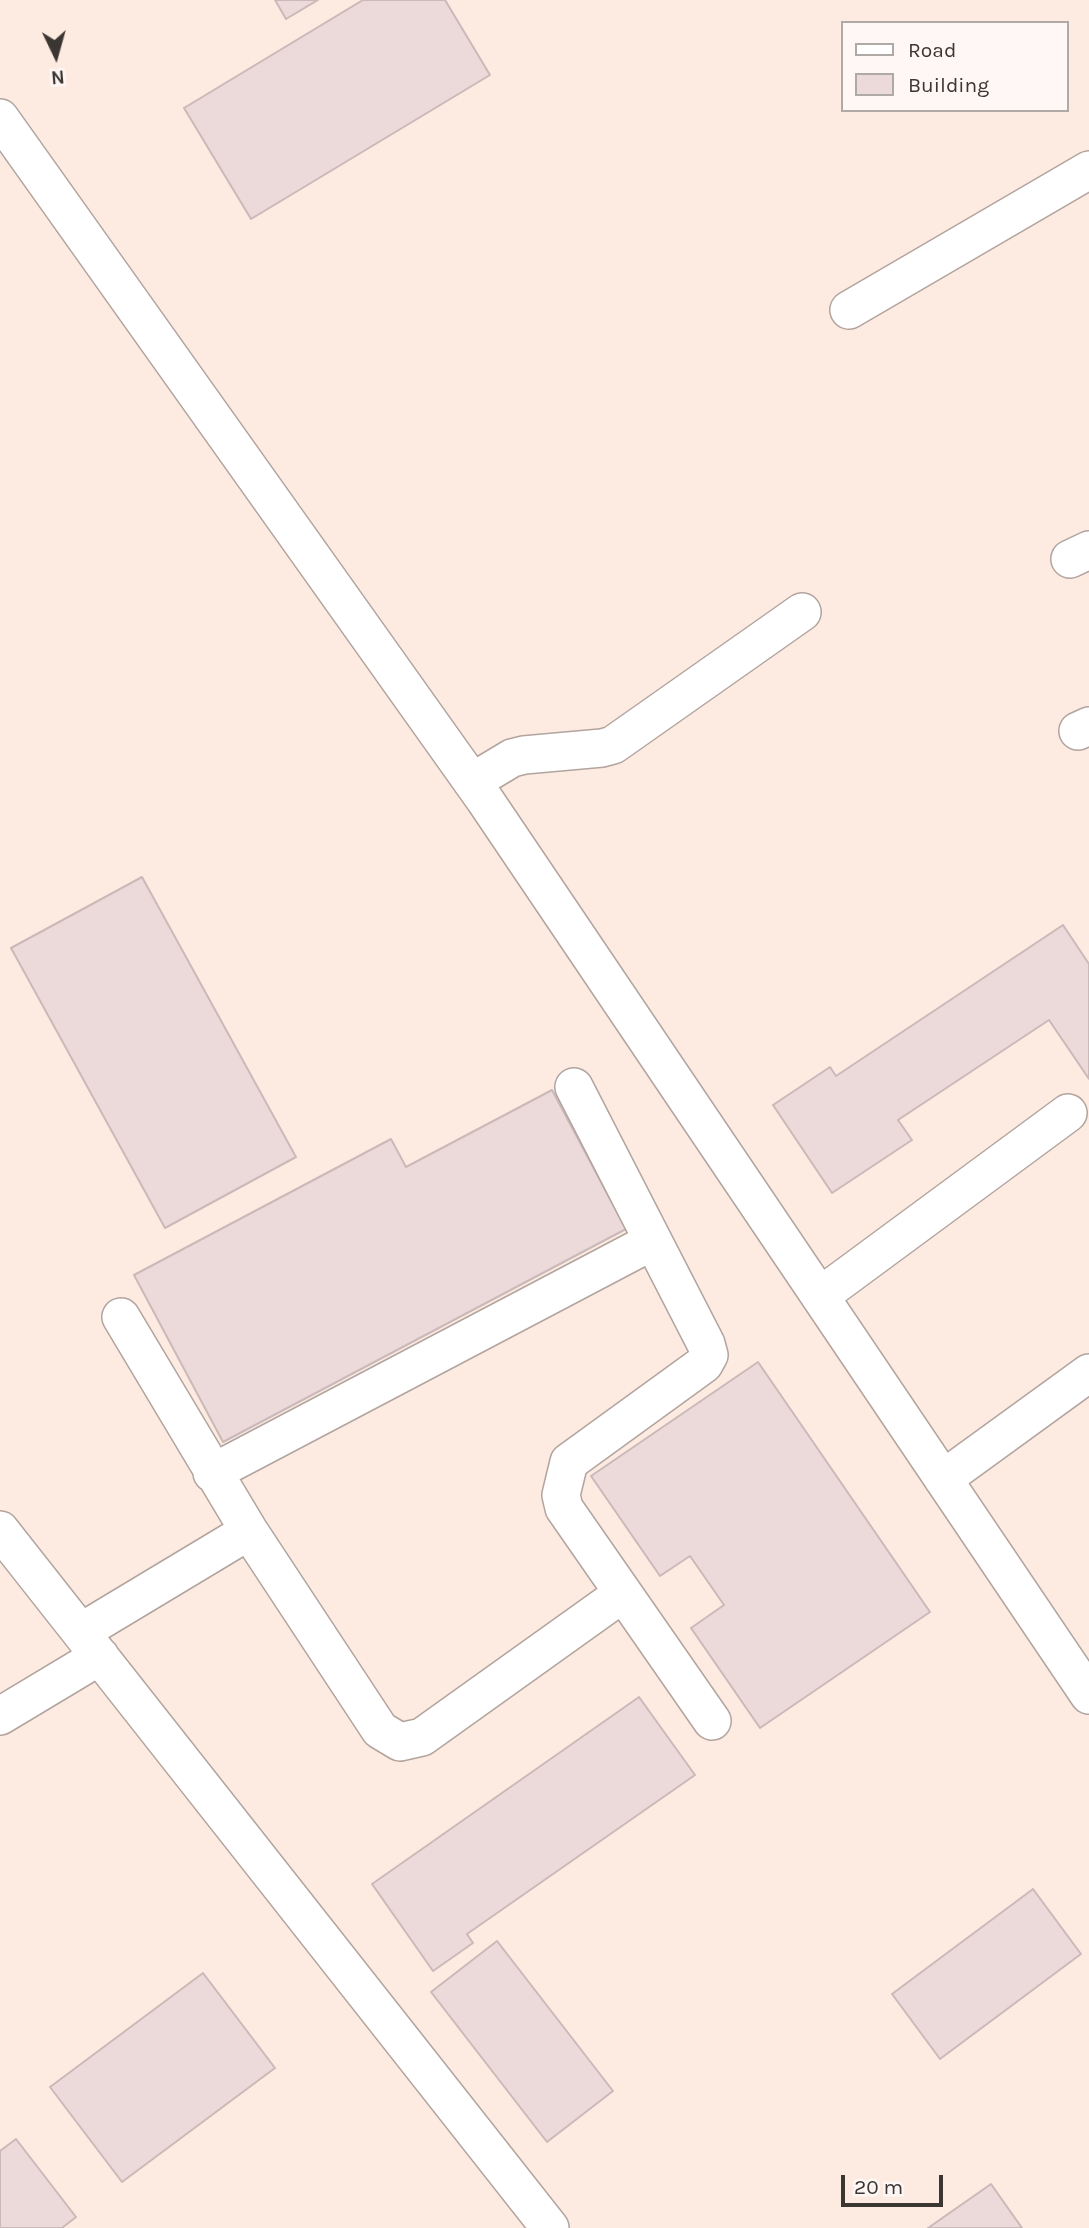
<!DOCTYPE html>
<html>
<head>
<meta charset="utf-8">
<style>
  body { margin:0 }
  #map { position:relative; width:1089px; height:2228px; overflow:hidden; background:#fef7f5; font-family:Karla,sans-serif }
  canvas { display:block }
  .legend { position:absolute; left:841px; top:21px; width:228px; height:91px; box-sizing:border-box; background:#fef7f5; border:2px solid #b0aaa7; margin:0; padding:9px 12px; list-style:none; font-size:21px; color:#3c3633 }
  .legend li { display:flex; align-items:center; gap:14px; height:35px }
  .legend b { width:35px; border:2px solid #b0aaa7 }
  .north { position:absolute; left:21px; top:21px; width:70px; height:70px; -webkit-text-stroke:5px #fef7f5; paint-order:stroke; rotate:175deg; font-size:19px; font-weight:700; line-height:28px; text-align:center; color:#3c3633 }
  .north::after { content:''; display:block; margin:auto; width:24px; height:32px; background:#3c3633; clip-path:polygon(50% 0,100% 100%,50% 72%,0 100%) }
  .scale { position:absolute; left:841px; top:2175px; width:102px; height:32px; box-sizing:border-box; border:4px solid #3c3633; border-top:0; padding-left:9px; font-size:21px; line-height:24px; white-space:nowrap; color:#3c3633; -webkit-text-stroke:5px #fef7f5; paint-order:stroke }
</style>
</head>
<body>
<div id="map">
<canvas width="1089" height="2228"></canvas>
<ul class="legend">
<li><b style="height:9px;background:#fff"></b>Road</li>
<li><b style="height:19px;background:#ebdad9"></b>Building</li>
</ul>
<div class="north">N</div>
<div class="scale">20 m</div>
</div>
<script>
const ctx = document.querySelector('canvas').getContext('2d');
ctx.lineJoin = 'round';
function paint(path, color) {
  ctx.fillStyle = color;
  ctx.fill(path, 'evenodd');
}
function shape(rows) {
  const path = new Path2D();
  for (const r of rows) {
    path.moveTo(r[0], r[1]);
    for (let i = 2; i < r.length; i += 2) path.lineTo(r[i], r[i + 1]);
  }
  return path;
}
function stroke(path, color, width, dash) {
  ctx.strokeStyle = color;
  ctx.lineWidth = width;
  ctx.lineCap = dash ? 'butt' : 'round';
  ctx.setLineDash(dash || []);
  ctx.stroke(path);
}
const built = shape([
  [0,0,1089,0,1089,2228,0,2228],
  [842,23,1066,23,1066,110,842,110]
]);
const building = shape([
  [275,0,318,0,286,19,275,0],
  [363,0,445,0,490,75,251,219,184,108,363,0],
  [142,877,296,1157,165,1228,11,948,142,877],
  [1063,925,1089,964,1089,1079,1049,1020,898,1120,912,1140,832,1193,773,1105,830,1067,836,1076,1063,925],
  [552,1090,626,1229,223,1442,134,1275,391,1139,406,1167,552,1090],
  [758,1362,930,1612,760,1728,691,1628,724,1605,690,1556,660,1576,591,1476,758,1362],
  [639,1697,695,1775,467,1934,473,1943,433,1971,372,1884,639,1697],
  [1033,1889,1081,1954,940,2059,892,1994,1033,1889],
  [497,1941,613,2091,547,2142,431,1992,497,1941],
  [203,1973,275,2068,122,2182,50,2087,203,1973],
  [16,2139,76,2217,62,2228,0,2228,0,2151,16,2139],
  [991,2184,1022,2228,928,2228,991,2184]
]);
const minor = shape([
  [0,118,485,800,1089,1695],
  [849,310,1089,170],
  [1070,559,1089,550],
  [1078,731,1089,726],
  [472,782,512,758,524,755,602,748,613,745,802,612],
  [574,1087,706,1344,709,1355,704,1364,569,1462,561,1495,564,1508,712,1721],
  [820,1296,1068,1113],
  [121,1317,249,1531,380,1730,400,1742,422,1737,622,1594],
  [212,1473,651,1242],
  [943,1479,1089,1373],
  [0,1530,550,2228],
  [81,1632,249,1531],
  [0,1716,100,1656]
]);
paint(built, '#fdebe2');
paint(building, '#ebdad9');
stroke(building, '#cab9b8', 2);
stroke(minor, '#b2a49e', 40);
stroke(minor, '#fff', 37);
</script>
</body>
</html>
